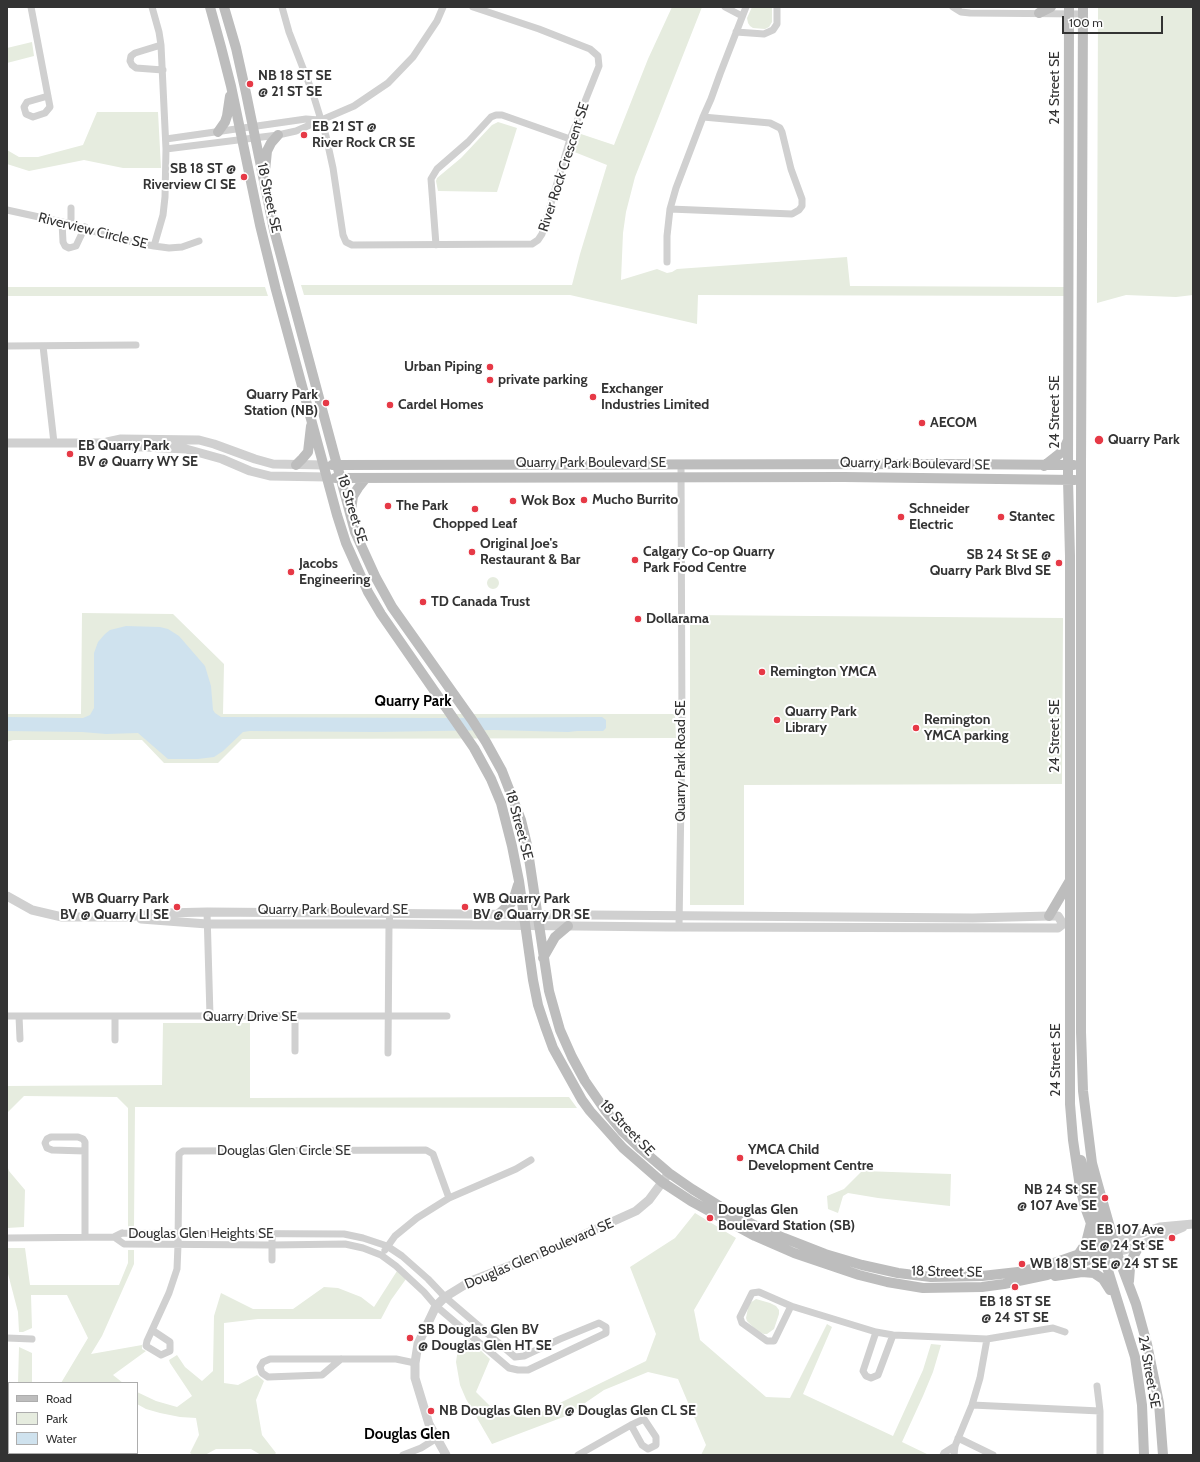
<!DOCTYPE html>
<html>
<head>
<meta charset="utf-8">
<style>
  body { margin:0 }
  #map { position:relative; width:1200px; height:1462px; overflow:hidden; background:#fff; font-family:Cabin,sans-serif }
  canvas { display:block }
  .frame { position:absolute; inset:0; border:8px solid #333; pointer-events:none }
  .legend { position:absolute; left:8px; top:1382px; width:130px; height:72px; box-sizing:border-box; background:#fff; border:1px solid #adadad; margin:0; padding:5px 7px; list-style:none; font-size:12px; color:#333 }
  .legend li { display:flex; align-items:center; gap:8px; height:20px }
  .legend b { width:20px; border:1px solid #adadad }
  .scale { position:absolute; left:1062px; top:16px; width:101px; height:18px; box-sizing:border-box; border:2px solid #333; border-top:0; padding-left:5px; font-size:12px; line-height:14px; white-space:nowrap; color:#333; -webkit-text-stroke:3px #fff; paint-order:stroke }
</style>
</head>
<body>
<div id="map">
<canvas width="1200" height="1462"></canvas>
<div class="frame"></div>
<ul class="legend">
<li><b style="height:5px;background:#bdbdbd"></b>Road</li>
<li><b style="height:11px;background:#e6ecdf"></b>Park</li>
<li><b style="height:11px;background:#cfe2ee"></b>Water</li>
</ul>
<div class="scale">100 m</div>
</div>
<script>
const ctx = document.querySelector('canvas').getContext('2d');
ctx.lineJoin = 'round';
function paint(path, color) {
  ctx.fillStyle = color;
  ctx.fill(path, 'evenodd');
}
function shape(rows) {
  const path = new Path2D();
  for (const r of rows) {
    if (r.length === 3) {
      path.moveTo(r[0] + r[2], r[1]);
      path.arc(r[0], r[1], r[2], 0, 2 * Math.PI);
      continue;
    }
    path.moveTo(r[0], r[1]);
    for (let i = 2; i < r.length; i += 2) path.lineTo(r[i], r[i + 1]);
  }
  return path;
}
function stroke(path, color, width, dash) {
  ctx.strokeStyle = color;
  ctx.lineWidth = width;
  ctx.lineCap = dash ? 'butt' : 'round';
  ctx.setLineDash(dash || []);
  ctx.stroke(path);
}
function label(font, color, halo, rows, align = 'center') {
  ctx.font = font + ' Cabin,sans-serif';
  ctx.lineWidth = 4;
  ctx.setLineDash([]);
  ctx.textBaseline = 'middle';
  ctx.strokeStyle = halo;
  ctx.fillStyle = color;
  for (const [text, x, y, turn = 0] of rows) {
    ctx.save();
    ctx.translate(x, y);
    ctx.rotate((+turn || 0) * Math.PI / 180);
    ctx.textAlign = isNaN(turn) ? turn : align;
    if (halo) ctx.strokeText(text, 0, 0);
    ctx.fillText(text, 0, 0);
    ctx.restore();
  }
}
const green = shape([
  [672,7,702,7,635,177,626,212,623,233,621,280,657,269,667,273,672,272,677,269,847,257,850,286,1065,287,1065,296,698,295,697,324,570,295,304,295,301,285,572,285,580,254,607,165,572,151,578,133,614,145,648,59],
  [752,7,772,7,772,22,769,27,765,29,753,28,750,26,748,23,747,18],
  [1098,7,1193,7,1193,295,1176,297,1126,295,1097,303],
  [32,42,34,56,7,63,7,48],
  [97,112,158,112,161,168,123,168,84,160,29,171,7,164,7,150,19,157,38,157,83,145],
  [498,122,517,128,497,192,438,191,436,181,437,178,461,158,492,125],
  [7,287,265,287,268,296,7,296],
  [493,583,6],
  [82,613,173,614,224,664,223,714,675,714,676,738,242,739,218,763,164,763,142,740,13,740,7,742,7,714,81,714],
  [690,615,1063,618,1062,784,744,785,744,905,690,905],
  [163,1023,250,1023,250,1098,569,1097,577,1108,135,1107,134,1227,128,1227,128,1108,117,1097,24,1096,7,1113,7,1086,162,1085],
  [7,1165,9,1171,25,1190,24,1227,7,1228],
  [862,1171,951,1174,950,1206,878,1198,848,1193,843,1196,838,1213,828,1209,827,1196,844,1189],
  [695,1213,736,1238,694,1310,700,1340,766,1397,790,1398,827,1324,832,1327,803,1394,893,1436,923,1370,931,1344,941,1345,933,1372,923,1396,902,1442,929,1455,701,1455,706,1445,678,1379,648,1372,604,1390,566,1416,492,1444,466,1399,460,1385,456,1362,458,1349,467,1338,490,1359,476,1392,495,1411,529,1418,646,1361,656,1334,630,1267,675,1238],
  [7,1248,25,1248,30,1285,119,1285,128,1263,128,1250,134,1250,134,1264,102,1336,91,1354,142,1345,142,1349,146,1351,113,1375,123,1383,61,1383,88,1338,67,1295,31,1295,32,1328,23,1332,19,1332,18,1312,7,1270],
  [397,1271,406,1279,391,1300,381,1319,258,1319,224,1323,224,1383,238,1385,257,1375,264,1381,256,1400,262,1435,276,1453,274,1455,261,1455,251,1449,216,1449,205,1455,193,1455,190,1453,199,1435,196,1418,180,1417,160,1413,146,1409,137,1404,137,1392,156,1401,177,1407,192,1396,170,1363,169,1360,177,1355,185,1367,202,1381,213,1371,214,1316,221,1293,253,1309,293,1309,324,1287,338,1288,361,1297,374,1307],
  [756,1299,770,1303,776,1306,779,1310,779,1314,774,1329,767,1334,764,1334,757,1331,747,1321,746,1318,748,1308,750,1303],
  [19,1347,32,1353,32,1383,18,1383]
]);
const water = shape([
  [126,626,160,627,168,629,179,636,205,666,211,686,213,710,215,713,221,717,444,718,602,717,606,720,606,728,603,731,577,731,568,732,494,730,376,732,250,731,243,732,223,751,214,757,198,759,168,759,138,733,106,734,82,732,7,731,7,717,83,718,90,715,94,708,94,653,98,642,105,634,110,630]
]);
const minor = shape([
  [31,7,50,107,45,113,33,117,26,114,24,107,27,102,48,96],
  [282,7,289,32,313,94,326,136,333,168,343,235,346,242,352,245,532,244,538,240,542,234,570,139,599,66,598,56,590,49,539,29,473,7],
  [725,7,742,16],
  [953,7,961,12,970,13,1083,14],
  [736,32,764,34,773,30,777,24,777,7],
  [161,45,135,53,131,56,130,61,132,65,136,68,163,70],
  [703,117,770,123,780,128,782,132,791,169,802,199,802,206,799,210,792,214,670,209,676,188,703,117,711,99,720,74,746,7],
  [166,139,306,119,319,120],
  [166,149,278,135,296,131,354,106,388,83,413,57,437,21,443,7],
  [71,208,71,224],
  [7,210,71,224,118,239,154,246,163,215,165,197,166,149,161,45,159,32,152,7],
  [62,222,63,242,65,246,69,248,76,246,85,227],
  [436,245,431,179,437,169,468,142,491,117,496,115,502,115,570,139],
  [154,246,169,248,182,247,199,241],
  [667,262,667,236,670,209],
  [7,346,136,345],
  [43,346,54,443],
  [207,912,210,1016],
  [679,927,682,732,681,465],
  [7,1016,447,1016],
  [19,1016,20,1039],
  [115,1016,115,1040],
  [295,1017,295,1051],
  [388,1053,389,924,390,913],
  [85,1151,52,1150,47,1148,45,1143,47,1139,51,1137,78,1137,83,1139,85,1142,85,1236],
  [122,1233,344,1234,363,1238,387,1246,402,1256,428,1279,445,1297,515,1357,524,1356,560,1339,599,1323,606,1327,606,1333,528,1370,518,1370,509,1368,436,1306,424,1292,396,1266,381,1255,363,1248,345,1244,272,1245,124,1244,114,1237,122,1233],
  [7,1238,114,1237],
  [385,1250,395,1236,417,1218,449,1198,516,1169,531,1160],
  [272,1260,272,1234],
  [791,1306,774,1341,767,1341,742,1323,740,1317,752,1293,759,1292,791,1306,876,1332,893,1335,987,1339,1053,1328,1065,1332],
  [152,1330,170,1342,170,1351,161,1355,146,1346,147,1341,169,1293,177,1269,178,1245,179,1154,183,1151,426,1150,433,1154,449,1198],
  [876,1332,863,1371,866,1376,871,1378,878,1375,893,1335],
  [7,1338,32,1339],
  [341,1359,322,1375,268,1377,262,1373,260,1367,263,1362,270,1359,396,1359,415,1363],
  [1097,1386,1100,1411],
  [972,1405,1100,1411,1100,1455],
  [958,1438,993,1455],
  [83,1455,85,1453],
  [403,1455,421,1448,437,1438],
  [578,1455,631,1425,644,1419,656,1437,656,1445,648,1449,642,1445,631,1425],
  [943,1455,944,1453,955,1446],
  [954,1455,955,1446,972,1405,980,1378,987,1339]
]);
const tertiary = shape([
  [107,442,121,439,199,440,214,444,255,459,273,464,324,465],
  [7,443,106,443,121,446,186,449,222,459,250,471,270,476,327,477],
  [7,896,32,910,62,917,126,917,164,913,207,912,973,918,1049,916,1058,916,1063,924],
  [141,919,207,924,389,924,668,927,1058,928,1063,924,1069,924],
  [1114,1242,1160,1227,1193,1224],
  [1117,1252,1139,1246,1183,1227],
  [446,1455,429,1424,415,1378,415,1363,418,1344,436,1306,445,1297,471,1281,543,1253,636,1211,649,1200,669,1173]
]);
const secondary = shape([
  [210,7,221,47,231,86,260,225,276,290,337,515,346,543,368,592,381,614,474,748,491,779,501,803,512,846,519,881,533,980,538,1005,545,1026,553,1048,582,1100,590,1111,623,1148,662,1182,691,1201,755,1236,794,1253,859,1275,887,1282,923,1288,982,1287,1004,1284,1047,1275,1094,1258,1117,1252],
  [224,7,236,48,246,93,274,230,355,532,376,578,392,607,472,720,486,742,502,771,521,820,527,845,549,991,560,1030,572,1057,585,1081,605,1110,622,1131,641,1149,669,1173,692,1189,721,1207,752,1224,784,1238,825,1254,862,1265,898,1273,931,1277,982,1276,1018,1272,1051,1264,1114,1242],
  [1069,7,1068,480,1070,556,1070,1104,1073,1140,1080,1187,1085,1207,1106,1264,1135,1357,1142,1405,1144,1455],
  [1083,7,1081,465,1081,1032,1083,1091,1092,1163,1098,1185,1119,1259,1136,1304,1147,1344,1159,1403,1163,1455],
  [1039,13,1051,7],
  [218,132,225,122,227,116,230,96],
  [265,171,267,151,271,143,278,135],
  [296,465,302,459,308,452,311,426],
  [332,465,943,464,1074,465],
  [1044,466,1063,451,1068,440],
  [335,478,844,477,1075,480],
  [351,510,353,496,358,488,366,478],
  [499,914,511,903,514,898,518,885],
  [1049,916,1069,882],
  [543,958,555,937,568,926],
  [1081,1160,1091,1196,1109,1249],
  [1078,1255,1086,1243,1091,1223],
  [1055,1276,1082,1272,1094,1273,1103,1279,1110,1290],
  [1129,1281,1130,1268,1133,1257,1139,1246]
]);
const markers = [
  [250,84,4,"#e63946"],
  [304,135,4,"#e63946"],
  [244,177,4,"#e63946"],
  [490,367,4,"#e63946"],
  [490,380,4,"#e63946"],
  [593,397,4,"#e63946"],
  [326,403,4,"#e63946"],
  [390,405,4,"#e63946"],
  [922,423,4,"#e63946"],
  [1099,440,5,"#e63946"],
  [70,454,4,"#e63946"],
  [584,500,4,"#e63946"],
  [513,501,4,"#e63946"],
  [388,506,4,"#e63946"],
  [475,509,4,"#e63946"],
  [901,517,4,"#e63946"],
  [1001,517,4,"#e63946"],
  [472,552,4,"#e63946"],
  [635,560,4,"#e63946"],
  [1059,563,4,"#e63946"],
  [291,572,4,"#e63946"],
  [423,602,4,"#e63946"],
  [638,619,4,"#e63946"],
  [762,672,4,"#e63946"],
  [777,720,4,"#e63946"],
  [916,728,4,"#e63946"],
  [177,907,4,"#e63946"],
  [465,907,4,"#e63946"],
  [740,1158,4,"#e63946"],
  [1105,1198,4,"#e63946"],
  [710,1218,4,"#e63946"],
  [1172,1238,4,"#e63946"],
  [1022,1264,4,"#e63946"],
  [1015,1287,4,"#e63946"],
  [410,1338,4,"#e63946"],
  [431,1411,4,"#e63946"]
];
const poiNames = [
  ["NB 18 ST SE",258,76],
  ["@ 21 ST SE",258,92],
  ["EB 21 ST @",312,127],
  ["River Rock CR SE",312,143],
  ["SB 18 ST @",236,169,"right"],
  ["Riverview CI SE",236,185,"right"],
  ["Urban Piping",482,367,"right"],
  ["private parking",498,380],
  ["Exchanger",601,389],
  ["Industries Limited",601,405],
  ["Quarry Park",318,395,"right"],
  ["Station (NB)",318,411,"right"],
  ["Cardel Homes",398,405],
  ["AECOM",930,423],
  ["Quarry Park",1108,440],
  ["EB Quarry Park",78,446],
  ["BV @ Quarry WY SE",78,462],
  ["Mucho Burrito",592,500],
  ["Wok Box",521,501],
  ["The Park",396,506],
  ["Schneider",909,509],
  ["Electric",909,525],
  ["Stantec",1009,517],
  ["Chopped Leaf",475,524,"center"],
  ["Original Joe's",480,544],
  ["Restaurant & Bar",480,560],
  ["Calgary Co-op Quarry",643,552],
  ["Park Food Centre",643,568],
  ["SB 24 St SE @",1051,555,"right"],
  ["Quarry Park Blvd SE",1051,571,"right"],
  ["Jacobs",299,564],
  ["Engineering",299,580],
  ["TD Canada Trust",431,602],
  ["Dollarama",646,619],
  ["Remington YMCA",770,672],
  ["Quarry Park",785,712],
  ["Library",785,728],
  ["Remington",924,720],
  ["YMCA parking",924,736],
  ["WB Quarry Park",169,899,"right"],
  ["BV @ Quarry LI SE",169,915,"right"],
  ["WB Quarry Park",473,899],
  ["BV @ Quarry DR SE",473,915],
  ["YMCA Child",748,1150],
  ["Development Centre",748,1166],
  ["NB 24 St SE",1097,1190,"right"],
  ["@ 107 Ave SE",1097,1206,"right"],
  ["Douglas Glen",718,1210],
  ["Boulevard Station (SB)",718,1226],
  ["EB 107 Ave",1164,1230,"right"],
  ["SE @ 24 St SE",1164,1246,"right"],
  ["WB 18 ST SE @ 24 ST SE",1030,1264],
  ["EB 18 ST SE",1015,1302,"center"],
  ["@ 24 ST SE",1015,1318,"center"],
  ["SB Douglas Glen BV",418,1330],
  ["@ Douglas Glen HT SE",418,1346],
  ["NB Douglas Glen BV @ Douglas Glen CL SE",439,1411]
];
const streetNames = [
  ["24 Street SE",1055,88,-90],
  ["River Rock Crescent SE",564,167,-72],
  ["18 Street SE",269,198,78],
  ["Riverview Circle SE",93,231,14],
  ["24 Street SE",1055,412,-90],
  ["Quarry Park Boulevard SE",591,463],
  ["Quarry Park Boulevard SE",915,464,1],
  ["18 Street SE",352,509,73],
  ["24 Street SE",1055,736,-90],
  ["Quarry Park Road SE",681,761,-90],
  ["18 Street SE",519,825,75],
  ["Quarry Park Boulevard SE",333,910],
  ["Quarry Drive SE",250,1017],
  ["24 Street SE",1056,1060,-90],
  ["18 Street SE",627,1128,46],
  ["Douglas Glen Circle SE",284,1151],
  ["Douglas Glen Heights SE",201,1234],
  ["Douglas Glen Boulevard SE",539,1254,-23],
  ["18 Street SE",947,1272,1],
  ["24 Street SE",1149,1372,80]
];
const neighbourhoodNames = [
  ["Quarry Park",413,702],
  ["Douglas Glen",407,1435]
];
paint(green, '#e6ecdf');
paint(water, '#cfe2ee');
stroke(minor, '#d0d0d0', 7);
stroke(tertiary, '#d0d0d0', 9);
stroke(secondary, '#bdbdbd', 10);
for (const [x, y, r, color] of markers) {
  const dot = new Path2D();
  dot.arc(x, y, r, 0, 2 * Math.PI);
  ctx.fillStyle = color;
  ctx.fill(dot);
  stroke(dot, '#fff', 1.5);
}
label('bold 14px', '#333', '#fff', poiNames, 'left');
label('14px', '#333', '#fff', streetNames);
label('bold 15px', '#000', '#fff', neighbourhoodNames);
</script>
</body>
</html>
